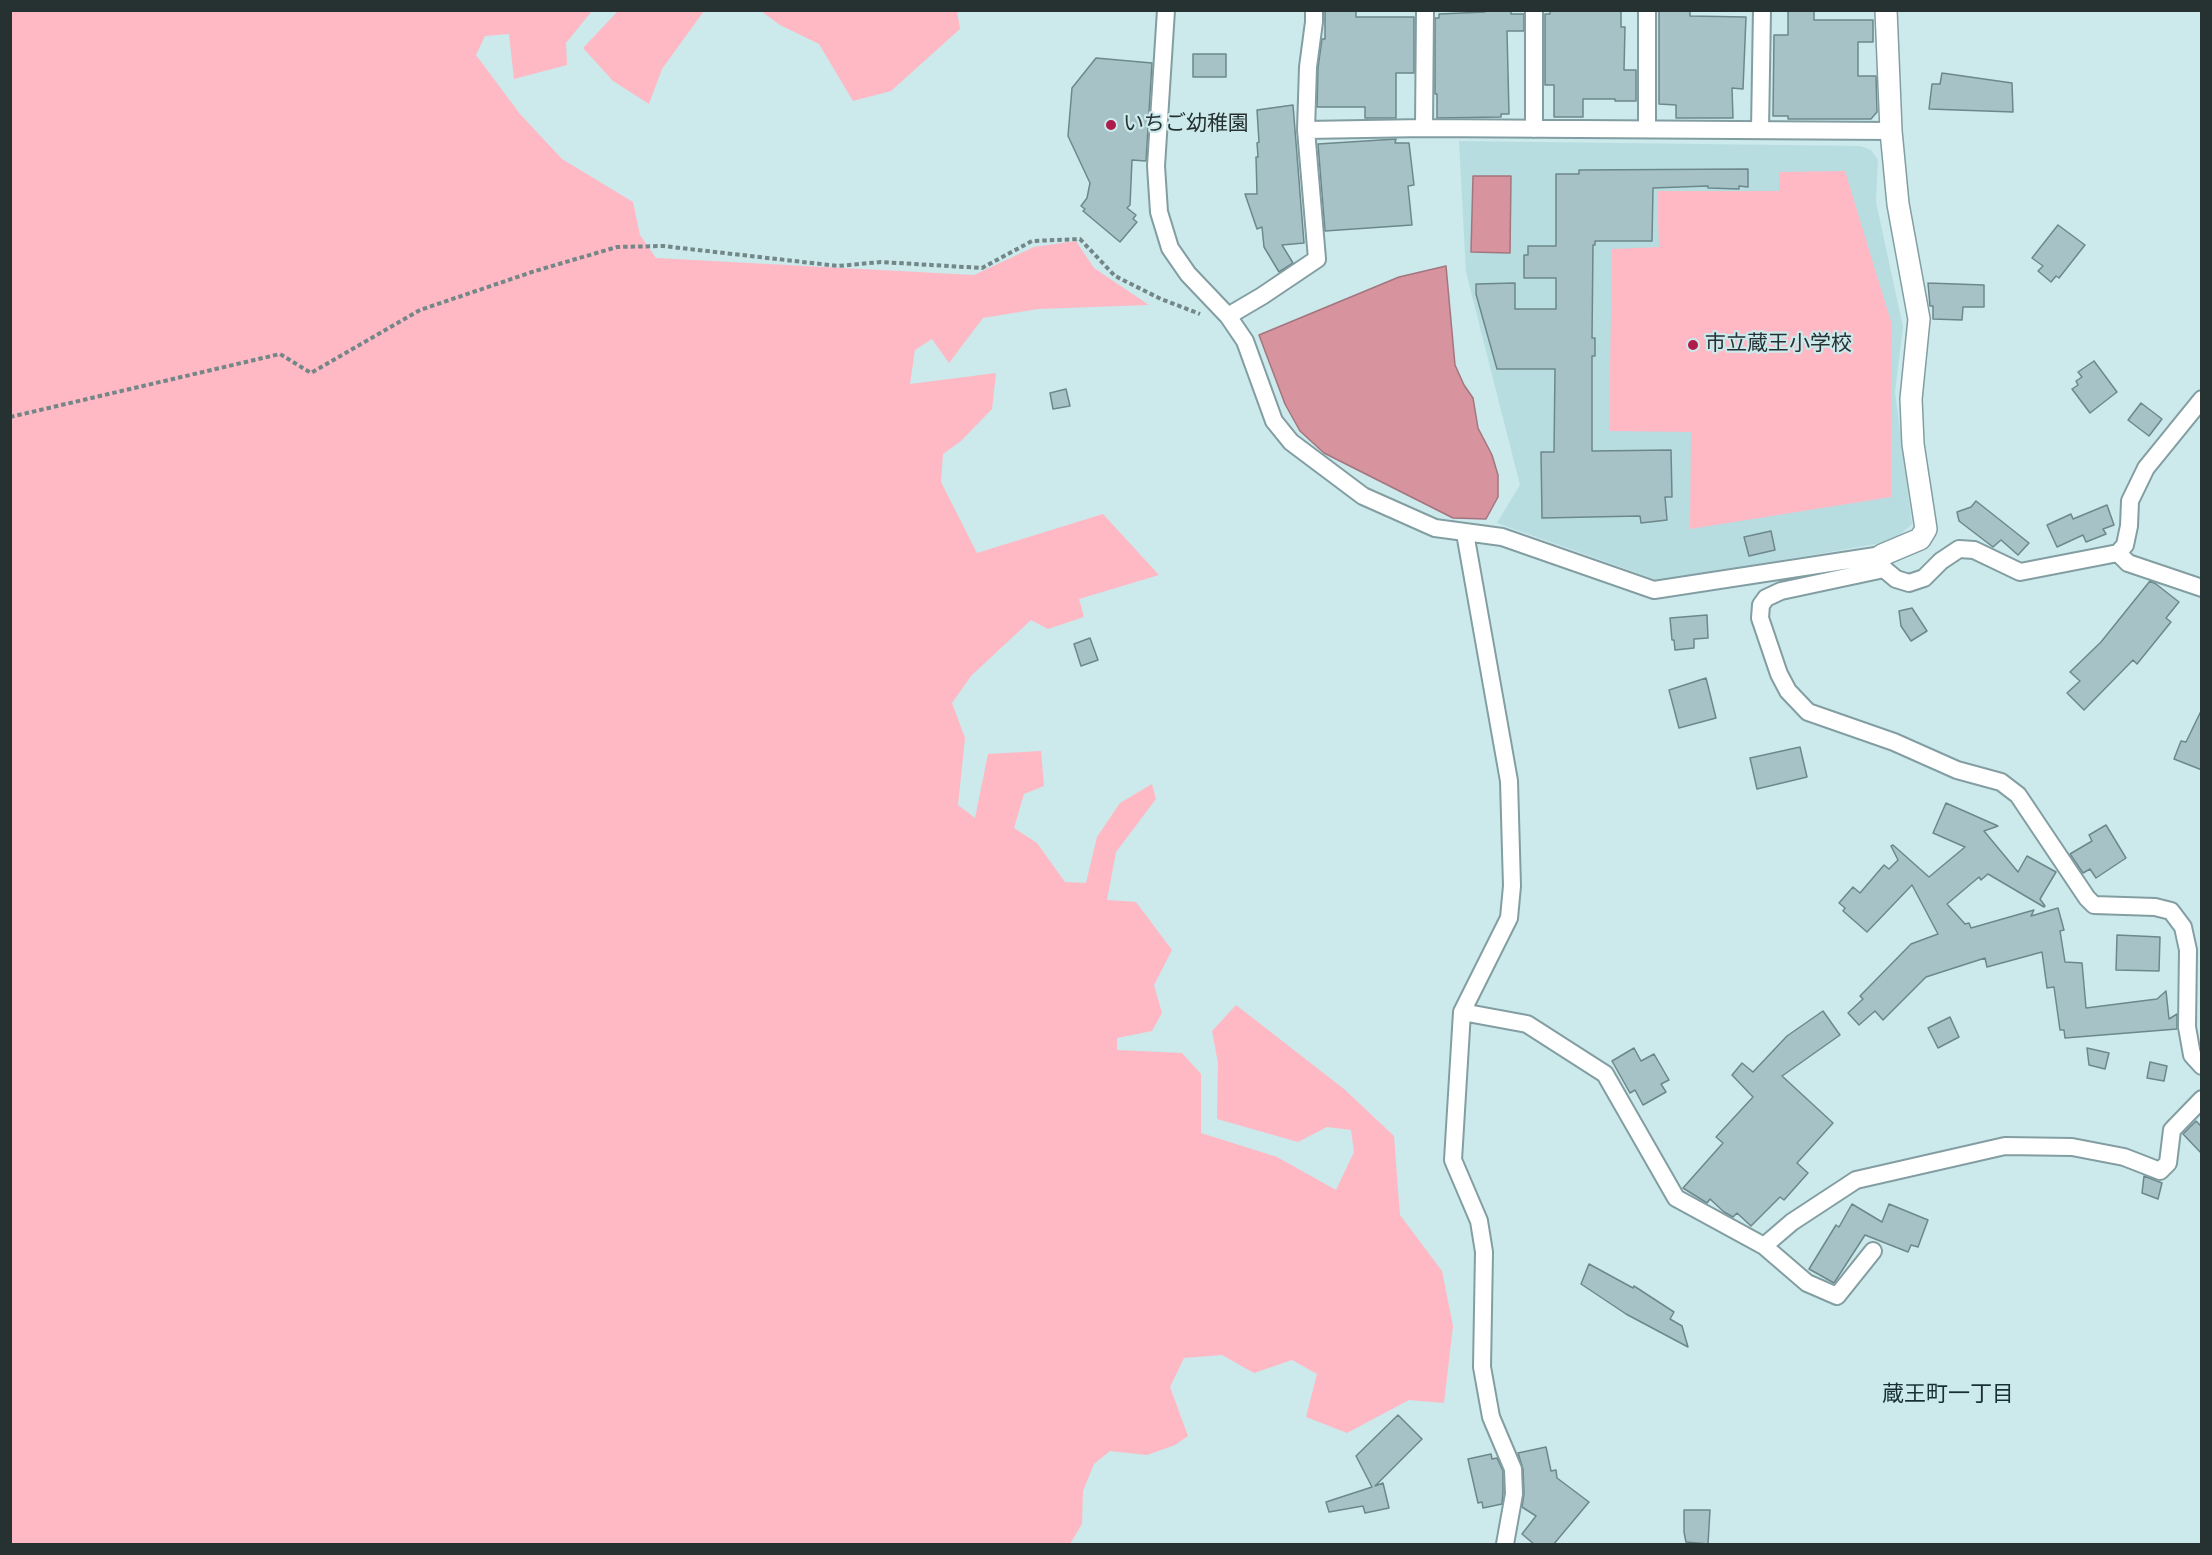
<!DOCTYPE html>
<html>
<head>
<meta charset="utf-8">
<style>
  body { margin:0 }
  #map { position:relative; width:2212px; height:1555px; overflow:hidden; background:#cce9ec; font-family:"Source Sans 3",sans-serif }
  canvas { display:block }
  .frame { position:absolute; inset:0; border:12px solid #263132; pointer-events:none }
</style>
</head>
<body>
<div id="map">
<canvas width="2212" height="1555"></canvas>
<div class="frame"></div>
</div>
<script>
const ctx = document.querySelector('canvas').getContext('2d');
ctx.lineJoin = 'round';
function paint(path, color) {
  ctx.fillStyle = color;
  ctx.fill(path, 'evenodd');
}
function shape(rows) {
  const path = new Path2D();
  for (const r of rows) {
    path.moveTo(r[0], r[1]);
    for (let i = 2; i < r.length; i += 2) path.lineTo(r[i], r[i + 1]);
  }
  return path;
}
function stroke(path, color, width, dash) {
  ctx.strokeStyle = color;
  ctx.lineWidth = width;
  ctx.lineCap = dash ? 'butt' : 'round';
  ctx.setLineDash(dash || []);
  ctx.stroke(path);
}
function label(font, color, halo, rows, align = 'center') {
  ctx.font = font + ' "Source Sans 3","Noto Sans JP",sans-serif';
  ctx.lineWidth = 4.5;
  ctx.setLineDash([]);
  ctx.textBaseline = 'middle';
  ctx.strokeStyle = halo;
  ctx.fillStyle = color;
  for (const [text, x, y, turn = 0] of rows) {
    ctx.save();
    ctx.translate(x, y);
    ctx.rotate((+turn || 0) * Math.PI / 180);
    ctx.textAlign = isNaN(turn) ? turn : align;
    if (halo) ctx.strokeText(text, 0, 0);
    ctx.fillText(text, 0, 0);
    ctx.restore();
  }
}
const built = shape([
  [1459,141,1860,146,1871,150,1878,160,1876,202,1903,327,1895,392,1912,524,1896,538,1876,544,1660,581,1497,523,1520,485,1466,272]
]);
const green = shape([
  [11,10,592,11,566,43,567,65,514,79,509,34,485,36,476,55,520,114,562,159,633,202,640,235,656,258,974,275,1034,247,1076,241,1094,268,1149,305,1038,309,983,318,949,363,932,339,915,350,910,384,996,373,992,409,961,441,943,454,941,482,977,553,1103,514,1159,575,1079,599,1084,617,1048,629,1031,620,971,676,952,703,965,738,958,805,975,818,988,754,1041,751,1044,786,1024,794,1014,828,1037,843,1065,882,1086,883,1097,837,1120,803,1152,784,1156,799,1116,852,1107,900,1136,902,1172,950,1154,985,1162,1013,1152,1031,1117,1038,1117,1050,1182,1053,1201,1074,1201,1133,1277,1157,1336,1190,1354,1152,1351,1130,1327,1127,1298,1142,1217,1119,1218,1063,1212,1031,1236,1005,1344,1089,1394,1136,1400,1215,1442,1271,1453,1326,1444,1403,1409,1400,1347,1433,1306,1417,1317,1374,1292,1360,1254,1373,1222,1355,1184,1358,1170,1387,1188,1436,1175,1445,1147,1455,1110,1451,1094,1464,1083,1491,1082,1524,1070,1544,11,1544],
  [618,11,704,11,662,69,649,104,613,81,583,48],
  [761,11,957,11,960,29,891,91,853,101,819,44,780,25],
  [1845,171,1892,325,1891,497,1690,529,1691,432,1609,431,1612,249,1659,247,1657,191,1779,191,1779,172]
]);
const water = shape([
  [1473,176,1511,176,1510,253,1471,252,1473,176],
  [1446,266,1455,365,1464,385,1473,398,1478,428,1492,455,1498,475,1498,497,1486,519,1453,518,1324,453,1300,431,1285,404,1259,335,1399,277,1446,266]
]);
const building = shape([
  [1325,10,1356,10,1356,17,1414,17,1414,73,1396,73,1396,118,1365,118,1365,107,1317,107,1318,68,1322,39,1325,39,1325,10],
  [1485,10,1511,10,1511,14,1524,14,1524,31,1507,31,1509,114,1501,114,1501,117,1437,118,1437,94,1435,94,1435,18,1439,18,1439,14,1485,12,1485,10],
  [1550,10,1621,10,1621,27,1625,27,1624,70,1636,70,1636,101,1615,101,1615,99,1583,99,1583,117,1554,117,1554,85,1545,85,1545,14,1550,14,1550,10],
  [1659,10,1690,10,1690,16,1746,17,1743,89,1732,88,1733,118,1676,118,1676,105,1659,104,1659,10],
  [1788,10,1814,10,1814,20,1873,20,1873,42,1858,42,1858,76,1876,76,1877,112,1871,119,1788,119,1788,116,1773,116,1774,35,1788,35,1788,10],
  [1193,54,1226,54,1226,77,1193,77,1193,54],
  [1096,58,1152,63,1146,161,1132,160,1130,205,1127,208,1136,215,1133,219,1137,222,1120,242,1083,211,1085,209,1081,206,1087,198,1090,183,1068,136,1072,88,1096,58],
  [1942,73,2012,83,2013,112,1929,109,1932,84,1940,84,1942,73],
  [1293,105,1304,243,1282,245,1293,263,1279,272,1264,247,1262,227,1257,229,1245,194,1257,194,1256,157,1258,157,1257,143,1259,142,1257,110,1293,105],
  [1396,139,1395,143,1409,143,1414,185,1408,186,1412,225,1325,231,1318,144,1396,139],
  [1748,169,1748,187,1739,186,1739,189,1708,188,1708,186,1653,188,1652,241,1595,241,1595,245,1593,245,1592,338,1595,338,1595,356,1592,356,1592,451,1671,450,1672,497,1665,497,1667,520,1641,523,1640,516,1542,518,1541,452,1554,452,1555,369,1497,369,1476,294,1476,284,1515,283,1515,309,1556,309,1556,278,1524,278,1524,255,1528,255,1528,246,1556,246,1556,174,1579,174,1579,170,1748,169],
  [2058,225,2085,245,2059,278,2056,276,2051,282,2038,271,2043,266,2032,258,2058,225],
  [1928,283,1984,285,1984,307,1963,307,1962,320,1933,319,1933,306,1930,306,1928,283],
  [2094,361,2117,392,2090,413,2072,389,2078,385,2076,381,2082,377,2078,372,2094,361],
  [1066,389,1070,406,1053,409,1050,393,1066,389],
  [2141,403,2162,419,2149,436,2128,420,2141,403],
  [1976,501,2029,543,2018,555,2001,540,1993,547,1959,521,1957,512,1971,507,1976,501],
  [2107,505,2114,525,2103,529,2106,534,2086,542,2083,535,2057,547,2047,525,2071,514,2073,519,2107,505],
  [1771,531,1775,550,1749,556,1744,537,1771,531],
  [2150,581,2156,584,2179,602,2166,618,2171,622,2137,664,2133,660,2084,710,2067,693,2080,681,2070,672,2101,642,2150,581],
  [1912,608,1927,631,1911,641,1901,626,1899,611,1912,608],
  [1707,615,1708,638,1694,639,1694,648,1675,650,1674,640,1672,640,1670,618,1707,615],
  [1090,638,1098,660,1081,666,1074,644,1090,638],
  [1706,678,1716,718,1679,728,1669,690,1706,678],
  [2202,709,2202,770,2174,759,2181,741,2186,742,2202,709],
  [1800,747,1807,777,1757,789,1750,758,1800,747],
  [1946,803,1998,826,1984,831,2018,872,2027,856,2056,872,2040,899,2045,906,2044,907,1988,874,1981,880,1979,877,1947,904,1965,924,1969,923,1971,928,2034,910,2031,916,2058,908,2064,930,2060,931,2065,962,2082,963,2086,1008,2157,999,2166,991,2169,1019,2177,1014,2177,1029,2065,1038,2064,1030,2060,1030,2054,987,2047,988,2042,952,1987,967,1985,958,1926,977,1883,1020,1875,1011,1859,1025,1848,1013,1863,999,1860,996,1911,944,1938,934,1912,885,1867,932,1843,911,1845,908,1839,903,1853,887,1860,893,1884,865,1889,869,1898,860,1891,846,1893,845,1929,877,1965,847,1933,833,1946,803],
  [2106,825,2126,858,2096,878,2090,869,2083,873,2070,854,2092,841,2089,835,2106,825],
  [2117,935,2160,937,2159,971,2116,970,2117,935],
  [1823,1011,1840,1035,1782,1076,1833,1123,1797,1163,1808,1173,1784,1200,1780,1197,1751,1226,1737,1213,1733,1217,1724,1212,1710,1199,1707,1203,1683,1188,1723,1143,1716,1137,1753,1097,1732,1075,1742,1063,1753,1072,1787,1036,1823,1011],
  [1950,1017,1959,1037,1938,1048,1928,1028,1950,1017],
  [1634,1048,1641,1061,1654,1054,1669,1080,1661,1084,1666,1092,1643,1105,1635,1090,1630,1093,1612,1061,1634,1048],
  [2087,1048,2109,1053,2105,1069,2089,1065,2087,1048],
  [2150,1062,2167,1066,2164,1081,2147,1078,2150,1062],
  [2196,1121,2202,1127,2202,1154,2183,1134,2196,1121],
  [2144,1176,2162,1183,2158,1199,2142,1193,2144,1176],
  [1852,1204,1882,1222,1889,1204,1928,1220,1918,1247,1911,1245,1908,1252,1865,1235,1834,1283,1809,1269,1836,1225,1839,1227,1852,1204],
  [1589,1264,1633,1288,1634,1286,1674,1312,1670,1319,1682,1326,1688,1347,1626,1314,1581,1284,1589,1264],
  [1398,1415,1422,1439,1375,1486,1383,1483,1389,1508,1365,1513,1363,1506,1329,1512,1326,1502,1372,1487,1356,1456,1398,1415],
  [1546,1447,1551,1471,1556,1470,1557,1478,1589,1502,1553,1545,1535,1545,1522,1534,1536,1516,1522,1507,1524,1494,1523,1469,1518,1453,1546,1447],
  [1491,1454,1492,1459,1497,1458,1503,1471,1503,1493,1502,1504,1483,1508,1482,1502,1478,1503,1468,1459,1491,1454],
  [1684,1510,1710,1510,1708,1544,1686,1542,1684,1532,1684,1510]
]);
const path = shape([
  [10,417,280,354,311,373,420,310,535,271,617,247,663,246,838,266,881,262,982,268,1032,241,1080,239,1115,276,1161,299,1200,314]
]);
const minor = shape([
  [1166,10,1156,166,1159,212,1170,248,1188,274,1228,316,1245,341,1274,421,1291,442,1363,496,1435,528,1502,537,1654,590,1882,555,1881,561,1884,569,1896,579,1909,583,1924,578,1941,561,1959,549,1974,550,2020,572,2118,553,2125,545,2129,526,2130,501,2146,468,2202,399],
  [1424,128,1425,10],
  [1534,129,1534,10],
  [1647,129,1647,10],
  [1306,130,1424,128,1891,131],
  [1760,130,1762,10],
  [1228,316,1262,296,1317,259,1306,130,1308,67,1314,22,1314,10],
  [1465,533,1509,781,1512,886,1509,918,1462,1012,1453,1160,1479,1221,1484,1252,1482,1367,1491,1417,1513,1469,1514,1494,1505,1544],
  [2118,553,2128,563,2202,588],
  [1884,569,1781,591,1766,598,1761,605,1760,618,1779,674,1788,691,1808,712,1894,742,1957,770,2001,782,2018,795,2087,898,2094,905,2155,907,2171,911,2183,927,2188,950,2187,1027,2192,1055,2202,1066],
  [1462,1012,1527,1024,1605,1074,1676,1198,1764,1246,1807,1283,1837,1296,1873,1251],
  [1764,1246,1792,1222,1856,1180,2005,1146,2072,1147,2124,1157,2160,1171,2168,1163,2172,1130,2202,1099]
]);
const tertiary = shape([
  [1882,555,1920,539,1926,529,1913,444,1911,399,1919,319,1898,204,1891,131,1886,10]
]);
const markers = [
  [1111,125,6,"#ae1c4c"],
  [1693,345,6,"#ae1c4c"]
];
const poiNames = [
  ["いちご幼稚園",1123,125],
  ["市立蔵王小学校",1705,345]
];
const neighbourhoodNames = [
  ["蔵王町一丁目",1948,1396]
];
paint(built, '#b7dde1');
paint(green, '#ffb9c4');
paint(water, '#d7939e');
stroke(water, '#a2767e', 1.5);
paint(building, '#a6c2c6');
stroke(building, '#6d888b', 1.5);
stroke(minor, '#839ea2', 20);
stroke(tertiary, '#839ea2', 24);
stroke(path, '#738788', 4, [4.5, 3]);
stroke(minor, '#fff', 16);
stroke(tertiary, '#fff', 21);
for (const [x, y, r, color] of markers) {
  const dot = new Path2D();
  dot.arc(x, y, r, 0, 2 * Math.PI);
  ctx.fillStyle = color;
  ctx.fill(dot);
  stroke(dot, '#cce9ec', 2);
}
label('21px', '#263132', '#cce9ec', poiNames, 'left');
label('22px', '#183033', '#cce9ec', neighbourhoodNames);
</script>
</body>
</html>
